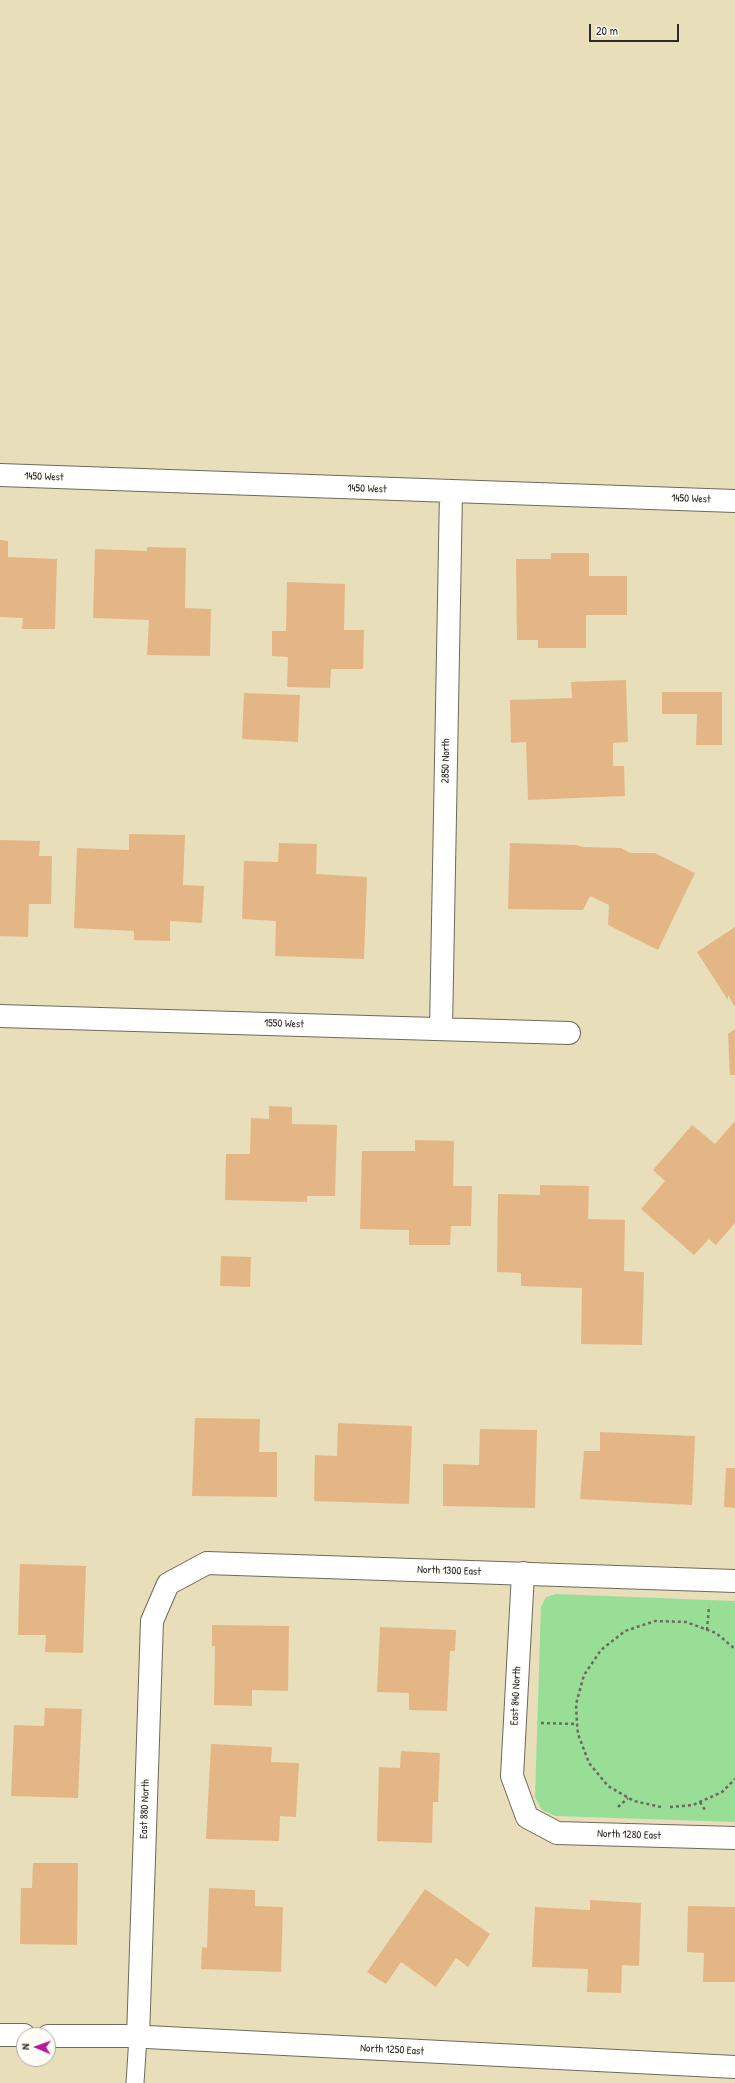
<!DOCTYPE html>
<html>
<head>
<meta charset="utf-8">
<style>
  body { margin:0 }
  #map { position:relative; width:735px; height:2083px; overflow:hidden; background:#e8deba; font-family:"Patrick Hand",sans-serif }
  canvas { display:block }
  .north { position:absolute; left:16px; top:2027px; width:40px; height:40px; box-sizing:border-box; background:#fdfcf7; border:1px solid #a9a8a5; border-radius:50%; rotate:272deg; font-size:11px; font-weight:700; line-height:16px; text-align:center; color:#2b2b2b }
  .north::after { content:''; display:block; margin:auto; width:14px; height:18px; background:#b5179e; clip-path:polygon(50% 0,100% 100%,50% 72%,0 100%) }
  .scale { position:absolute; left:589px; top:24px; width:90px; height:18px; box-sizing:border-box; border:2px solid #2b2b2b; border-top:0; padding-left:5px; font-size:12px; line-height:14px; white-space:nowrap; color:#2b2b2b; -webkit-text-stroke:3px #fdfcf7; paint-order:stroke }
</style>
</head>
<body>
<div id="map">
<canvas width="735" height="2083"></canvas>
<div class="north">N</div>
<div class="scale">20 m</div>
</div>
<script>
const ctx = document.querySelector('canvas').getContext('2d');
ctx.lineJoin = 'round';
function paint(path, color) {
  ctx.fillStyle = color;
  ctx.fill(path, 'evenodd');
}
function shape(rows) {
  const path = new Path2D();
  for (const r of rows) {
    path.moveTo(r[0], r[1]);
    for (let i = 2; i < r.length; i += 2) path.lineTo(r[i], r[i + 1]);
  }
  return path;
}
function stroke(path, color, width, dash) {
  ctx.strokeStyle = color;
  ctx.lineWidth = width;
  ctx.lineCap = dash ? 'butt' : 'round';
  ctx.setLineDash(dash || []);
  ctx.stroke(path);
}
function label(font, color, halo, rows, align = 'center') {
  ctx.font = font + ' "Patrick Hand",sans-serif';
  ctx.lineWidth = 3;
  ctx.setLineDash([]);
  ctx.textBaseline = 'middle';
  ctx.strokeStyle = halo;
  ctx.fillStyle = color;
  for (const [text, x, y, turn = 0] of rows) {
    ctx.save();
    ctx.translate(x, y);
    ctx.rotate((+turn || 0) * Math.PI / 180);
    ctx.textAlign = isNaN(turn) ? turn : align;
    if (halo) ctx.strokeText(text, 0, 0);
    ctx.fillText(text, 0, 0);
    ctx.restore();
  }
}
const green = shape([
  [556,1594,735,1601,735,1822,555,1816,542,1810,535,1797,541,1607,546,1597]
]);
const building = shape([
  [0,540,8,541,8,557,57,559,55,629,22,629,23,618,0,617],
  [147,547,186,548,185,608,211,609,210,656,147,655,149,620,93,618,95,549,147,551],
  [551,553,589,553,589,576,627,576,627,615,586,615,586,648,538,648,538,640,517,640,516,559,551,559],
  [287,582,345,584,344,630,364,630,363,669,331,669,330,688,287,687,288,657,272,656,272,631,286,631],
  [626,680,628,742,613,743,613,766,624,766,625,796,528,800,526,742,511,743,510,700,572,698,571,682],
  [662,692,722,692,722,745,696,745,697,714,662,714],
  [244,693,300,695,298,742,242,739],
  [129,834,185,835,183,885,204,886,202,923,170,921,170,941,134,940,134,931,74,928,77,848,129,850],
  [0,840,40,841,39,856,52,856,51,904,29,904,28,937,0,936],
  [279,843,317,844,316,874,367,877,364,959,275,956,276,921,242,919,244,861,278,862],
  [510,843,576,845,583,847,621,848,630,853,655,853,695,873,658,950,608,925,609,905,590,896,583,910,508,909],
  [735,927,735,1007,728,995,728,1000,697,952],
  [735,1029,735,1075,730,1075,728,1034],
  [269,1106,292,1107,292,1124,337,1125,335,1196,307,1196,307,1202,225,1200,226,1154,250,1154,251,1118,269,1119],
  [735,1121,735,1223,716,1245,709,1239,694,1255,641,1209,665,1181,653,1170,692,1125,715,1144],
  [415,1140,454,1141,453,1186,472,1186,471,1226,451,1226,450,1245,409,1245,409,1230,360,1229,362,1151,415,1151],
  [540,1185,589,1186,588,1219,625,1220,624,1271,644,1272,642,1345,581,1344,582,1288,521,1286,521,1273,497,1272,498,1194,540,1195],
  [221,1256,251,1257,250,1287,220,1286],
  [195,1418,260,1419,259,1452,277,1452,277,1497,192,1496],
  [338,1423,412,1426,409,1504,314,1501,315,1455,337,1456],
  [480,1429,537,1430,535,1508,443,1506,443,1464,479,1465],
  [600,1432,695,1436,692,1505,580,1499,584,1451,600,1451],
  [726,1468,735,1468,735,1508,724,1507],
  [20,1564,86,1566,83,1653,45,1652,46,1635,18,1635],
  [212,1625,289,1626,288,1691,252,1690,252,1706,214,1705,215,1646,212,1646],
  [380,1627,456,1630,455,1651,450,1651,447,1711,409,1710,409,1693,377,1692],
  [45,1708,82,1709,78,1798,11,1796,14,1725,44,1726],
  [211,1744,272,1747,271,1762,299,1763,296,1817,280,1816,279,1841,206,1839],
  [401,1751,440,1753,438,1802,433,1802,432,1843,377,1841,379,1767,400,1768],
  [33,1863,78,1863,77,1945,20,1944,21,1888,32,1888],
  [209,1888,255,1890,255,1906,283,1907,281,1972,201,1969,202,1947,207,1948],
  [425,1889,490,1934,468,1967,456,1958,436,1987,401,1962,386,1984,367,1972],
  [590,1900,641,1903,639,1966,622,1965,621,1993,587,1992,588,1969,532,1967,535,1907,590,1910],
  [688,1906,735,1907,735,1982,703,1982,704,1953,687,1952]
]);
const path = shape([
  [707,1630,709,1606],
  [541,1723,577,1724],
  [700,1802,705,1810],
  [618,1807,628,1798],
  [661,1807,634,1801,608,1786,589,1763,578,1734,577,1724,576,1704,584,1675,601,1650,625,1631,655,1621,686,1622,716,1633,735,1649],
  [670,1807,693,1805,722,1792,735,1779]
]);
const service = shape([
  [135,2083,138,2037]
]);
const minor = shape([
  [0,475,735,501],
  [0,1016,569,1033],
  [441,1029,451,492],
  [523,1573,512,1776,527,1817,557,1833,735,1838],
  [0,2035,24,2035],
  [48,2036,127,2036,735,2067],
  [138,2037,152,1621,168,1584,207,1563,735,1581]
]);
const streetNames = [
  ["1450 West",44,477,2],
  ["1450 West",367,489,2],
  ["1450 West",691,499,2],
  ["2850 North",446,761,-89],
  ["1550 West",284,1024,2],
  ["North 1300 East",449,1571,2],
  ["East 840 North",516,1696,-87],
  ["East 880 North",145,1809,-88],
  ["North 1280 East",629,1835,2],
  ["North 1250 East",392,2050,3]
];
paint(green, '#98de97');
paint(building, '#e5b685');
stroke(service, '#6d6a5d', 19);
stroke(minor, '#6d6a5d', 24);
stroke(path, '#6d6a5d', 2.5, [3, 3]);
stroke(service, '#fff', 17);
stroke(minor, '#fff', 22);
label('11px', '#2b2b2b', '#fdfcf7', streetNames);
</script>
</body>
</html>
